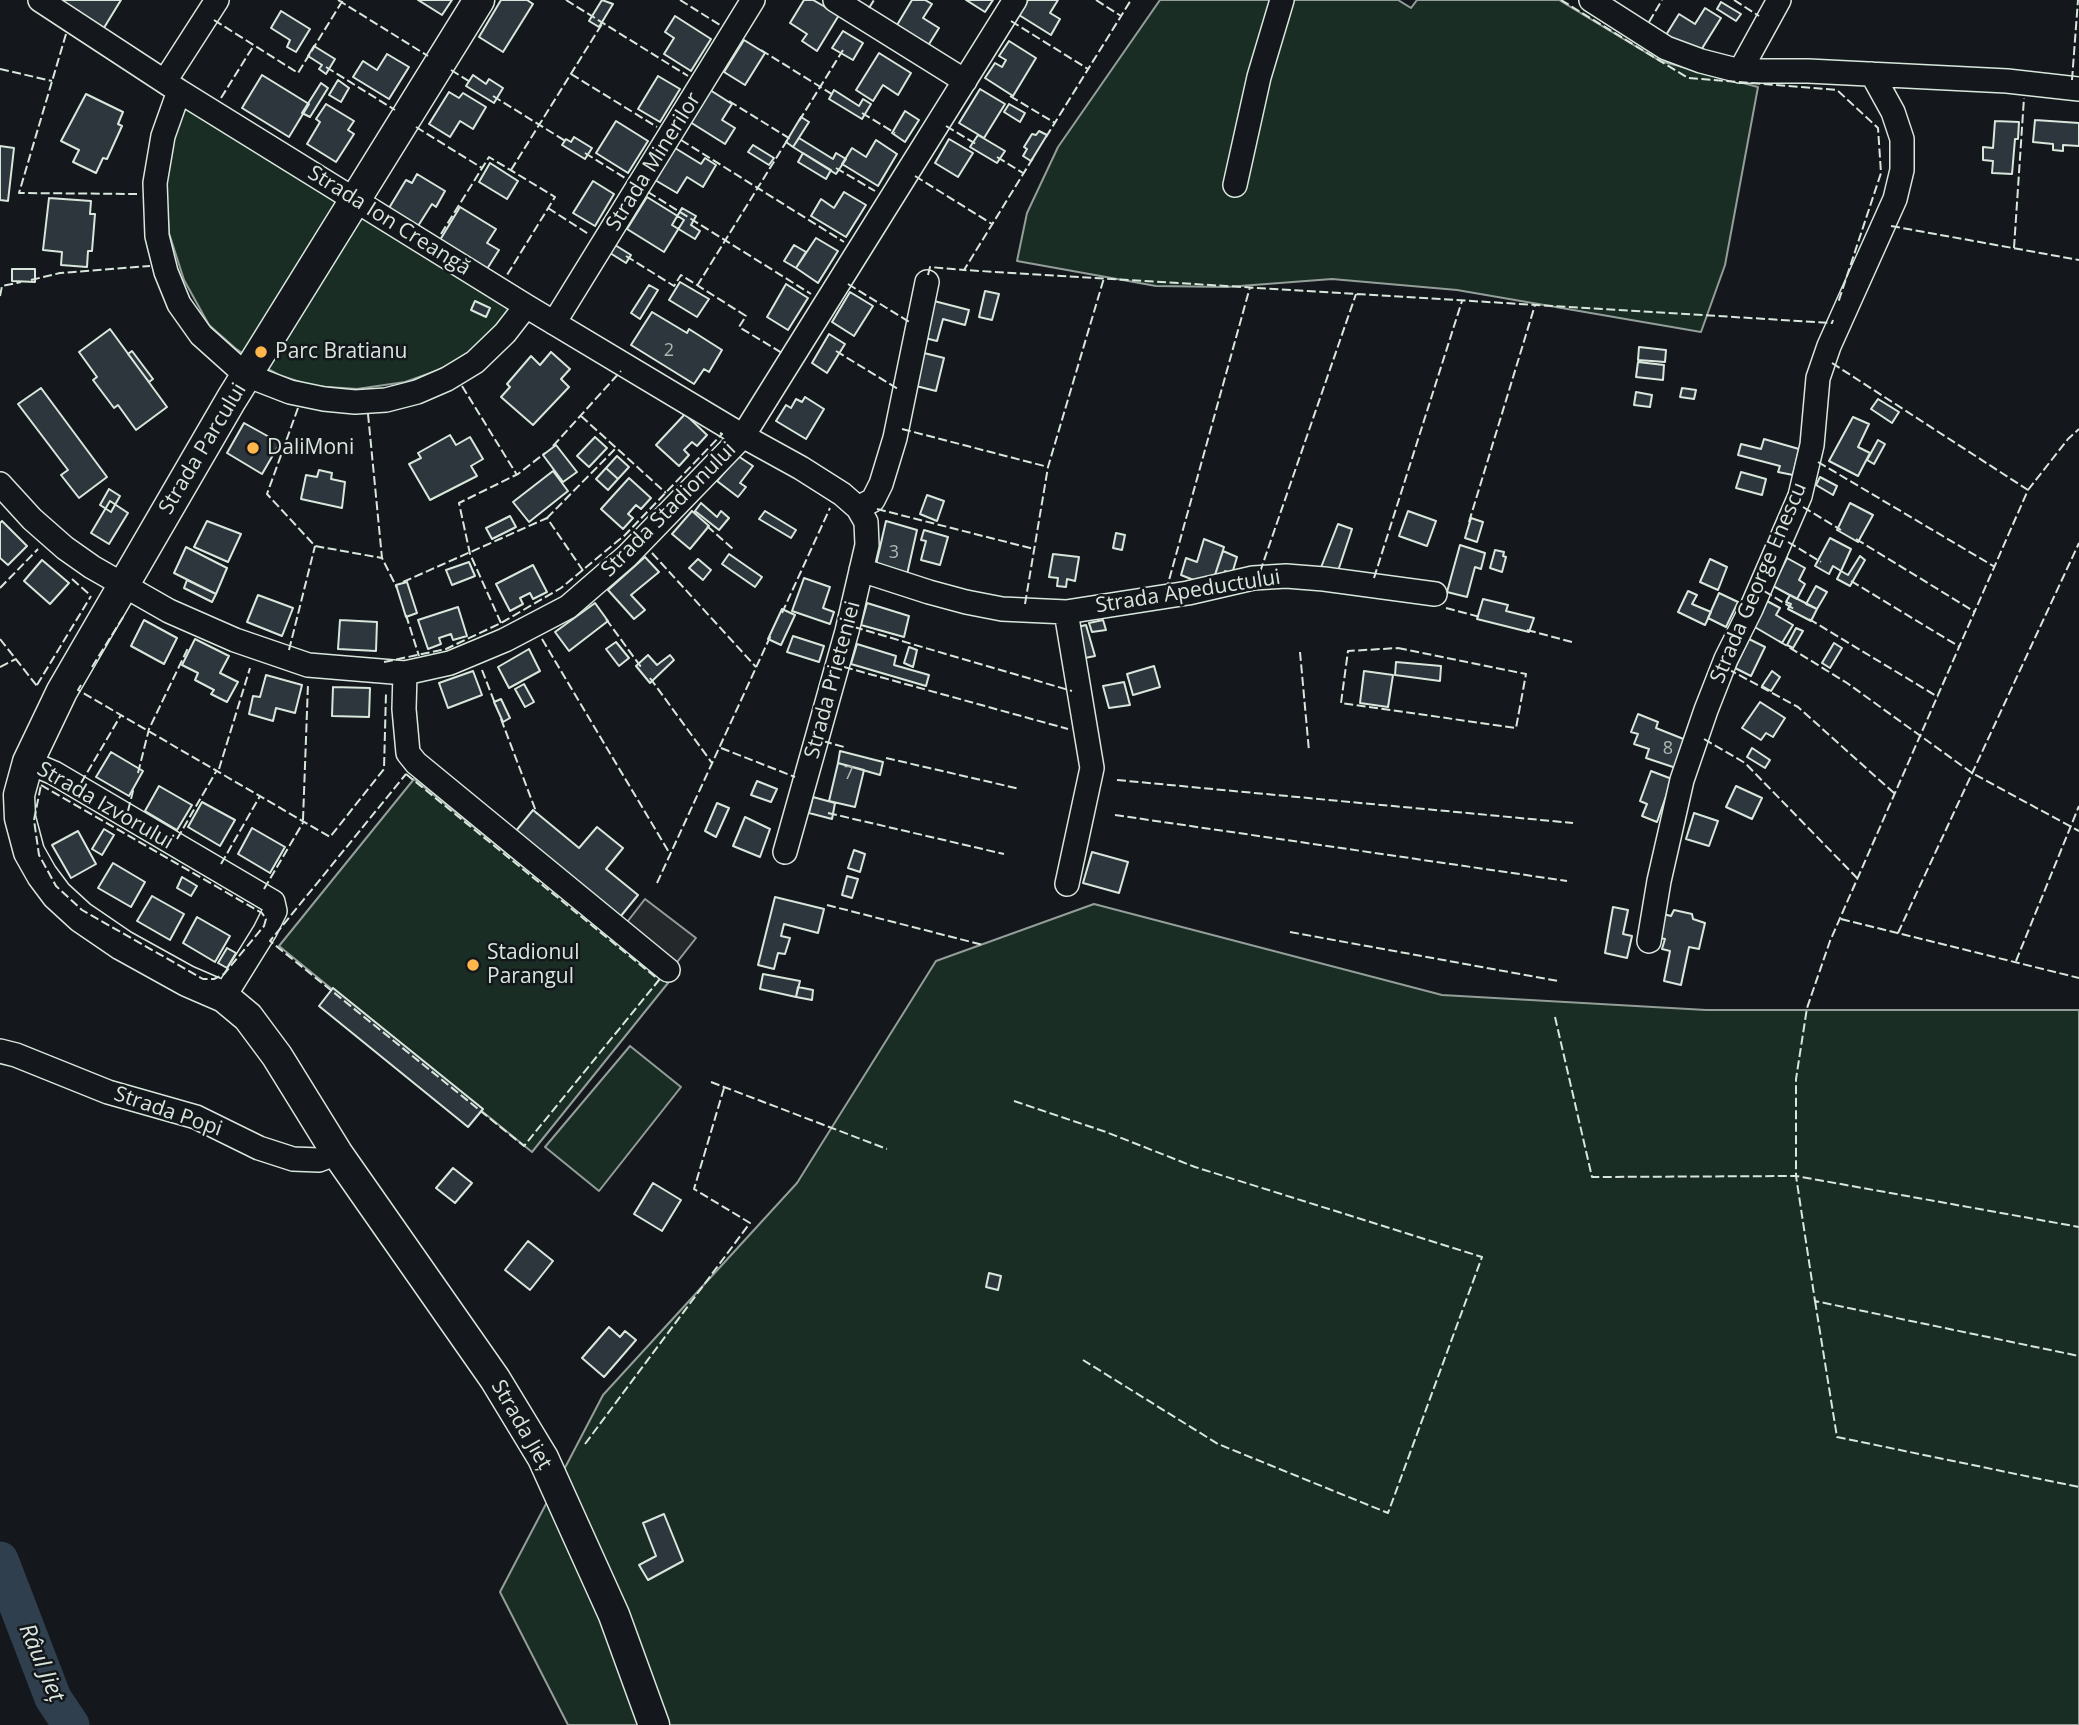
<!DOCTYPE html>
<html>
<head>
<meta charset="utf-8">
<style>
  body { margin:0 }
  canvas { display:block; background:#14181c }
</style>
</head>
<body>
<canvas width="2079" height="1725"></canvas>
<script>
const ctx = document.querySelector('canvas').getContext('2d');
ctx.lineJoin = 'round';
function paint(path, color) {
  ctx.fillStyle = color;
  ctx.fill(path, 'evenodd');
}
function shape(rows) {
  const path = new Path2D();
  for (const r of rows) {
    path.moveTo(r[0], r[1]);
    for (let i = 2; i < r.length; i += 2) path.lineTo(r[i], r[i + 1]);
  }
  return path;
}
function stroke(path, color, width, dash) {
  ctx.strokeStyle = color;
  ctx.lineWidth = width;
  ctx.lineCap = dash ? 'butt' : 'round';
  ctx.setLineDash(dash || []);
  ctx.stroke(path);
}
function label(font, color, halo, rows, align = 'center') {
  ctx.font = font + ' "Open Sans",sans-serif';
  ctx.lineWidth = 5;
  ctx.setLineDash([]);
  ctx.textBaseline = 'middle';
  ctx.strokeStyle = halo;
  ctx.fillStyle = color;
  for (const [text, x, y, turn = 0] of rows) {
    ctx.save();
    ctx.translate(x, y);
    ctx.rotate((+turn || 0) * Math.PI / 180);
    ctx.textAlign = isNaN(turn) ? turn : align;
    if (halo) ctx.strokeText(text, 0, 0);
    ctx.fillText(text, 0, 0);
    ctx.restore();
  }
}
const green = shape([
  [1160,0,1398,0,1411,8,1417,0,1559,0,1660,61,1758,87,1725,265,1701,332,1457,290,1332,279,1227,287,1156,286,1017,261,1027,213,1058,147,1160,0],
  [183,103,513,308,472,352,439,370,405,382,357,389,312,386,279,375,255,362,235,348,209,325,184,280,169,233,165,184,170,147,183,103],
  [414,779,668,983,532,1152,279,946,414,779],
  [1094,904,1442,995,1706,1010,2079,1010,2079,1725,568,1725,500,1592,603,1395,797,1183,936,961,1094,904],
  [630,1046,681,1087,599,1191,545,1147,630,1046]
]);
const parking = shape([
  [645,899,696,938,674,966,624,926,645,899]
]);
const river = shape([
  [0,1560,53,1698,71,1725]
]);
const building = shape([
  [52,0,121,0,102,31,52,0],
  [418,0,452,0,442,15,418,0],
  [501,0,527,0,533,4,503,52,479,37,501,0],
  [602,0,613,4,599,27,589,21,602,0],
  [804,0,813,0,839,15,817,51,802,41,807,34,790,23,804,0],
  [912,0,925,0,932,4,923,18,939,28,926,49,894,30,912,0],
  [966,0,993,0,985,12,966,0],
  [1028,0,1058,0,1050,13,1060,19,1051,35,1019,15,1028,0],
  [1721,2,1741,14,1736,21,1717,9,1721,2],
  [1705,8,1721,18,1698,55,1666,35,1679,14,1695,24,1705,8],
  [281,11,310,29,296,52,287,47,290,40,271,28,281,11],
  [675,16,711,39,691,71,664,54,674,38,665,32,675,16],
  [843,31,863,43,853,60,832,48,843,31],
  [744,40,765,53,745,85,724,72,744,40],
  [1009,41,1036,58,1013,96,985,78,995,63,1002,67,1006,60,999,56,1009,41],
  [314,46,335,59,326,74,319,69,322,65,308,56,314,46],
  [879,53,911,73,898,95,883,85,873,101,856,90,879,53],
  [387,54,409,67,389,99,353,77,363,61,377,70,387,54],
  [262,75,309,104,289,137,242,108,262,75],
  [473,75,486,84,489,79,503,88,494,103,466,86,473,75],
  [658,76,680,89,660,122,638,109,658,76],
  [338,80,349,88,341,102,329,95,338,80],
  [321,83,328,88,310,117,302,113,321,83],
  [980,89,1005,104,984,138,959,123,980,89],
  [710,90,732,104,722,120,735,128,725,144,690,122,710,90],
  [834,90,859,106,863,99,871,104,862,119,829,99,834,90],
  [449,92,459,98,463,93,486,107,473,129,460,121,450,137,429,124,449,92],
  [86,94,123,112,118,124,122,126,107,159,103,158,96,173,73,162,79,150,61,141,86,94],
  [326,104,354,121,348,130,354,134,336,162,307,144,320,122,316,119,326,104],
  [1009,104,1025,113,1020,122,1004,112,1009,104],
  [905,111,919,120,905,142,892,133,905,111],
  [801,117,809,122,793,147,786,142,801,117],
  [2035,120,2079,123,2079,146,2063,145,2063,151,2053,150,2053,144,2033,142,2035,120],
  [616,121,648,141,628,173,596,153,616,121],
  [1995,121,2019,122,2018,139,2015,139,2012,174,1992,173,1993,161,1983,160,1983,147,1993,148,1995,121],
  [1039,131,1047,135,1031,161,1023,156,1027,149,1024,147,1032,134,1036,135,1039,131],
  [978,135,1005,151,997,163,970,147,978,135],
  [574,137,592,148,585,159,562,145,566,139,571,142,574,137],
  [799,138,833,159,836,153,846,159,836,174,793,147,799,138],
  [949,139,973,153,958,177,935,163,949,139],
  [876,140,897,154,878,186,842,164,852,148,866,157,876,140],
  [753,145,774,158,769,165,748,152,753,145],
  [0,146,14,148,8,201,0,200,0,146],
  [675,148,701,164,705,158,716,165,703,187,687,177,677,193,655,180,675,148],
  [803,153,831,170,826,179,798,162,803,153],
  [490,163,518,181,507,199,479,182,490,163],
  [417,174,445,191,436,207,432,204,418,226,389,208,406,180,412,183,417,174],
  [593,181,614,194,595,226,573,213,593,181],
  [844,192,866,205,846,237,811,216,821,199,834,208,844,192],
  [647,197,684,220,664,252,627,229,647,197],
  [49,198,91,201,90,214,95,214,92,251,88,251,87,267,61,265,62,252,43,250,49,198],
  [460,207,496,229,487,243,499,250,487,269,440,240,460,207],
  [682,208,696,216,691,225,700,231,695,239,672,225,682,208],
  [816,238,838,251,818,283,796,268,816,238],
  [615,245,631,255,626,263,610,253,615,245],
  [794,245,806,252,796,268,784,261,794,245],
  [12,269,35,269,35,282,12,281,12,269],
  [680,282,709,299,697,317,669,300,680,282],
  [786,284,808,298,788,330,767,317,786,284],
  [649,285,658,290,640,319,631,313,649,285],
  [985,291,999,294,992,320,979,317,985,291],
  [850,292,873,306,854,336,832,322,850,292],
  [475,301,490,308,486,317,471,310,475,301],
  [934,301,969,310,965,325,943,319,937,341,925,338,934,301],
  [652,312,687,333,689,329,722,350,709,372,704,369,694,384,631,345,652,312],
  [110,329,167,407,136,430,118,405,114,408,93,380,97,377,79,352,110,329],
  [829,334,845,344,827,373,812,363,829,334],
  [1639,347,1666,350,1665,362,1638,360,1639,347],
  [132,351,153,379,149,382,128,354,132,351],
  [551,352,570,369,561,379,569,387,533,425,501,397,510,387,507,384,531,356,540,365,551,352],
  [920,352,944,358,936,391,912,385,920,352],
  [1638,362,1664,365,1663,380,1636,377,1638,362],
  [41,388,107,477,79,498,61,475,68,470,18,404,41,388],
  [1682,388,1696,390,1694,399,1680,397,1682,388],
  [1636,392,1652,395,1650,407,1634,405,1636,392],
  [805,397,824,409,806,439,776,421,786,405,791,408,796,399,802,402,805,397],
  [1878,399,1899,412,1892,423,1871,409,1878,399],
  [685,414,707,435,697,446,692,442,684,450,689,455,679,466,656,445,685,414],
  [1853,417,1869,424,1858,447,1870,453,1858,476,1829,461,1853,417],
  [244,423,280,443,262,474,227,453,244,423],
  [450,435,456,445,470,437,483,459,471,466,477,476,430,500,409,464,421,458,418,453,450,435],
  [595,437,607,448,589,467,577,456,595,437],
  [1764,439,1799,449,1793,475,1778,472,1780,466,1738,455,1741,444,1761,449,1764,439],
  [1878,440,1885,444,1874,464,1867,460,1878,440],
  [556,445,577,472,563,482,543,455,556,445],
  [617,456,629,467,618,479,606,468,617,456],
  [738,456,753,466,740,483,746,487,738,497,717,481,738,456],
  [606,468,618,479,608,490,596,479,606,468],
  [319,470,332,473,331,479,345,482,342,508,301,499,306,475,317,477,319,470],
  [553,471,568,491,529,522,513,502,553,471],
  [1741,472,1766,479,1762,495,1736,488,1741,472],
  [1820,477,1837,486,1833,495,1816,485,1820,477],
  [629,478,651,498,641,509,636,505,628,514,633,518,623,529,601,509,629,478],
  [109,489,120,496,111,512,100,505,109,489],
  [927,495,944,501,937,521,920,514,927,495],
  [110,501,128,513,109,544,91,533,110,501],
  [701,503,717,517,721,511,729,518,719,530,695,511,701,503],
  [1850,503,1873,515,1858,542,1837,530,1850,503],
  [692,511,709,526,690,549,672,534,692,511],
  [765,511,796,530,791,538,759,519,765,511],
  [1408,511,1436,521,1427,546,1399,536,1408,511],
  [510,516,516,527,492,539,486,528,510,516],
  [1471,518,1483,522,1477,542,1465,538,1471,518],
  [2,521,27,546,8,565,0,558,0,523,2,521],
  [207,521,241,534,228,562,194,547,207,521],
  [886,521,917,530,906,579,875,569,886,521],
  [1338,524,1352,529,1336,577,1320,570,1338,524],
  [924,530,948,537,940,565,921,560,926,541,921,540,924,530],
  [1116,533,1125,535,1122,550,1113,548,1116,533],
  [1830,538,1851,549,1841,571,1833,566,1829,574,1815,566,1830,538],
  [1204,539,1224,547,1211,587,1181,575,1186,558,1197,562,1204,539],
  [1460,545,1485,553,1481,569,1475,567,1467,597,1447,592,1460,545],
  [186,547,227,568,216,594,174,573,186,547],
  [1495,550,1504,552,1503,556,1506,557,1502,572,1490,568,1495,550],
  [1223,551,1237,557,1232,574,1225,571,1221,584,1213,581,1223,551],
  [729,554,762,577,755,587,722,564,729,554],
  [1053,554,1079,557,1075,581,1067,579,1066,587,1057,586,1058,578,1049,577,1053,554],
  [1860,556,1865,560,1850,586,1837,579,1841,571,1848,575,1860,556],
  [645,557,659,572,631,595,645,610,634,619,608,590,645,557],
  [1787,558,1805,568,1799,580,1805,584,1797,599,1773,586,1787,558],
  [698,559,711,570,703,580,689,568,698,559],
  [1710,559,1727,567,1718,590,1700,582,1710,559],
  [42,560,69,583,50,604,24,581,42,560],
  [469,562,475,576,452,585,446,570,469,562],
  [533,565,547,592,533,599,530,593,520,598,523,604,510,611,496,584,533,565],
  [804,578,830,587,823,608,834,612,830,624,792,611,804,578],
  [187,580,216,594,212,602,184,588,187,580],
  [407,582,417,613,406,617,396,585,407,582],
  [1816,586,1827,592,1817,609,1806,604,1816,586],
  [1688,591,1697,595,1692,604,1711,612,1705,625,1678,612,1688,591],
  [1719,593,1738,602,1726,627,1708,618,1719,593],
  [258,595,293,608,282,636,247,622,258,595],
  [1790,595,1817,609,1811,621,1788,609,1791,604,1786,602,1790,595],
  [1483,599,1508,605,1506,611,1534,618,1529,632,1477,619,1483,599],
  [1767,601,1780,608,1776,615,1793,625,1782,643,1753,626,1767,601],
  [595,603,608,621,569,651,555,632,595,603],
  [867,603,909,616,904,637,861,625,867,603],
  [458,607,467,636,453,640,451,634,439,638,441,644,428,649,418,620,458,607],
  [782,609,795,615,781,645,768,639,782,609],
  [144,620,177,638,164,664,131,646,144,620],
  [340,620,377,622,376,651,338,649,340,620],
  [1103,620,1106,630,1092,632,1089,623,1103,620],
  [1086,625,1095,656,1080,659,1073,628,1086,625],
  [1796,628,1803,631,1793,648,1787,645,1796,628],
  [793,636,824,646,819,662,787,652,793,636],
  [195,639,229,656,220,673,238,682,227,702,211,694,214,690,195,680,198,673,182,665,195,639],
  [1749,639,1765,647,1751,676,1735,668,1749,639],
  [616,642,629,658,619,666,606,649,616,642],
  [1834,643,1842,648,1830,668,1822,663,1834,643],
  [857,644,896,656,894,665,929,675,926,686,851,664,857,644],
  [909,647,917,650,913,667,904,663,909,647],
  [529,649,540,671,509,688,498,667,529,649],
  [648,655,657,665,670,655,674,660,650,683,636,666,648,655],
  [1396,662,1441,666,1440,681,1395,675,1396,662],
  [1154,666,1160,687,1133,695,1127,674,1154,666],
  [473,671,482,695,448,708,439,683,473,671],
  [1364,671,1393,675,1388,707,1360,703,1364,671],
  [1772,671,1780,677,1771,691,1762,686,1772,671],
  [266,675,302,685,295,713,276,708,273,721,249,714,253,696,260,697,266,675],
  [1124,682,1130,705,1109,708,1103,686,1124,682],
  [524,684,534,702,525,707,515,689,524,684],
  [333,687,370,688,369,717,332,716,333,687],
  [501,699,510,718,503,722,494,702,501,699],
  [1760,702,1785,718,1773,737,1766,733,1761,740,1742,728,1760,702],
  [1638,714,1658,722,1656,728,1686,740,1676,768,1646,758,1649,749,1634,744,1638,734,1631,732,1638,714],
  [1752,748,1770,760,1765,768,1747,757,1752,748],
  [840,751,883,762,880,775,838,763,840,751],
  [111,752,143,771,129,796,96,777,111,752],
  [838,763,864,770,855,807,829,801,838,763],
  [1651,771,1672,779,1657,822,1642,816,1647,804,1640,801,1651,771],
  [757,781,777,789,771,802,751,795,757,781],
  [159,786,192,805,177,830,145,811,159,786],
  [1736,786,1762,798,1752,819,1726,807,1736,786],
  [813,797,835,803,832,819,809,813,813,797],
  [202,802,235,820,220,846,188,827,202,802],
  [717,803,729,808,716,837,705,831,717,803],
  [533,810,579,848,597,827,623,848,606,869,638,895,616,922,511,837,533,810],
  [1694,813,1718,821,1709,846,1686,839,1694,813],
  [745,817,770,829,760,857,733,846,745,817],
  [252,828,285,847,270,873,238,854,252,828],
  [104,829,114,835,102,855,92,849,104,829],
  [78,831,96,864,71,878,52,845,78,831],
  [854,850,865,854,860,872,848,868,854,850],
  [1092,852,1128,862,1119,893,1083,883,1092,852],
  [113,863,145,882,131,907,98,888,113,863],
  [847,876,858,879,852,898,842,895,847,876],
  [182,877,197,886,191,896,177,888,182,877],
  [152,896,184,914,170,940,137,921,152,896],
  [775,897,824,909,818,933,784,924,781,936,790,938,785,954,778,953,774,969,758,965,775,897],
  [1613,907,1628,910,1623,934,1632,936,1627,958,1605,953,1613,907],
  [1674,910,1692,914,1693,919,1705,923,1699,949,1689,947,1681,985,1664,981,1670,951,1662,949,1665,939,1655,937,1660,913,1671,916,1674,910],
  [197,917,230,936,215,962,183,943,197,917],
  [227,948,236,953,227,968,218,963,227,948],
  [763,974,800,981,796,997,760,989,763,974],
  [798,987,813,990,812,1000,796,997,798,987],
  [333,988,483,1109,468,1127,319,1006,333,988],
  [453,1168,472,1183,455,1203,436,1188,453,1168],
  [653,1183,681,1200,662,1231,634,1214,653,1183],
  [528,1241,553,1261,530,1290,505,1270,528,1241],
  [989,1273,1001,1276,998,1290,986,1287,989,1273],
  [609,1327,620,1337,625,1331,636,1340,604,1377,582,1358,609,1327],
  [664,1514,683,1561,648,1580,639,1565,656,1556,643,1523,664,1514]
]);
const minor = shape([
  [40,0,179,91,526,306,743,436,801,468,842,494,858,508,866,522,867,545,847,631,785,852],
  [835,0,965,81],
  [1591,0,1666,48,1701,61,1740,71,1808,71,2007,81,2079,89],
  [1740,71,1779,0],
  [165,81,217,0],
  [179,91,163,136,155,183,157,236,166,272,179,304,201,335,239,369,259,380,290,392,324,399,355,402,386,400,417,392,447,379,475,362,505,333,526,306],
  [1235,185,1259,77,1282,0],
  [554,323,753,0],
  [0,484,32,519,65,548,92,567,169,611,235,640,308,665,405,673,450,663,505,640,568,607,627,556,743,436,1015,0],
  [858,508,873,500,881,484,895,438,927,282],
  [861,570,929,592,966,602,1002,609,1066,612,1188,593,1253,578,1286,576,1324,579,1435,594],
  [1066,612,1092,768,1067,884],
  [405,673,404,709,408,753,416,763,668,970],
  [28,762,54,773,273,902,275,911,265,931,224,997],
  [1649,941,1659,881,1682,780,1706,710,1726,659,1751,609,1800,496,1812,445,1818,378,1829,346,1895,199,1902,170,1902,139,1893,112,1872,74],
  [0,1051,16,1055,108,1092,196,1117,259,1148,293,1159,319,1160,337,1153]
]);
const major = shape([
  [479,0,231,400,62,691,28,762,19,795,20,818,29,852,42,875,57,895,81,917,122,945,187,981,224,997,248,1017,277,1056,337,1153,495,1379,543,1458,614,1615,654,1725]
]);
const fence = shape([
  [338,0,428,56],
  [566,0,688,76],
  [680,0,720,25],
  [1096,0,1121,16],
  [1561,0,1688,78,1837,90,1878,128,1881,173,1838,303],
  [1734,0,1759,16],
  [869,8,874,0],
  [214,20,298,73,343,0],
  [1011,21,1088,69],
  [1649,22,1662,0],
  [66,34,19,193,137,194],
  [761,50,835,96],
  [326,67,395,110],
  [0,69,52,81],
  [451,70,472,83],
  [571,74,657,127],
  [2072,80,2078,0],
  [493,96,567,142],
  [1010,96,1055,123],
  [221,98,254,45],
  [729,101,792,140],
  [862,113,895,133],
  [799,121,843,50],
  [946,126,976,144],
  [416,127,482,168],
  [1046,137,1131,0],
  [681,140,844,242],
  [585,153,625,178],
  [997,157,1023,173],
  [1033,158,964,270,1832,323,1833,320],
  [836,168,875,191],
  [511,170,602,24],
  [915,176,992,224],
  [648,192,811,294],
  [548,208,590,235],
  [1891,226,2079,260],
  [441,234,489,157,555,197,507,275],
  [2014,248,2024,98],
  [626,256,674,286,681,275,746,316,739,327,782,353],
  [928,275,930,267,964,270],
  [31,280,60,273,150,266],
  [848,284,911,323],
  [697,286,788,139],
  [0,296,2,286,21,282],
  [836,351,898,389],
  [1832,363,2028,490,1830,941,1807,1008,1796,1079,1796,1176,1815,1301,2079,1356],
  [462,386,517,475],
  [298,408,267,494,315,546,382,558],
  [368,414,382,558,397,588],
  [581,416,666,493],
  [902,429,1048,467],
  [553,446,621,371],
  [1818,462,1995,567],
  [2028,490,2068,439,2079,429],
  [1803,507,1841,530],
  [877,509,1034,549],
  [547,518,616,448],
  [1469,522,1535,305],
  [707,526,733,549],
  [1856,539,1975,612],
  [1788,542,1821,562],
  [652,553,756,667],
  [1260,572,1356,294],
  [1374,578,1462,301],
  [72,579,89,594],
  [1851,581,1960,647],
  [403,582,547,518,584,572],
  [0,588,38,549],
  [1166,591,1250,287],
  [1764,591,1794,609],
  [1025,604,1048,467,1104,278],
  [1446,608,1480,617],
  [782,613,830,508],
  [406,615,419,656],
  [606,619,641,667],
  [1809,619,1938,697],
  [501,623,470,554,459,503,518,474,545,453],
  [854,627,1072,691],
  [1527,630,1572,642],
  [0,639,37,686],
  [542,639,670,854],
  [1779,641,1847,683,1972,773,2079,831],
  [1398,648,1526,674,1516,728,1341,703,1348,651,1398,648],
  [289,650,315,546],
  [1300,652,1309,751],
  [384,662,446,649,501,623,561,588,625,535,722,434,720,433],
  [0,667,16,659],
  [92,667,125,614],
  [844,667,1068,729],
  [1728,669,1798,707,1895,794],
  [482,670,496,706],
  [650,678,712,763],
  [37,685,91,596],
  [81,685,78,690,330,837,384,769,386,693],
  [501,719,537,814],
  [1704,739,1745,763,1858,879],
  [823,741,844,747],
  [721,748,795,777],
  [886,758,1020,789],
  [219,769,250,668],
  [138,773,149,729,188,648],
  [406,774,659,980,524,1146,270,941,406,774],
  [1117,780,1573,823],
  [81,783,121,715],
  [41,785,262,913,266,919,264,926,224,974,214,979,203,979,82,910,56,886,39,855,34,820,41,785],
  [128,811,134,787],
  [828,813,1004,854],
  [1115,815,1567,881],
  [303,820,308,684],
  [177,839,217,770],
  [221,864,260,796],
  [657,883,771,635],
  [264,889,304,821],
  [827,905,983,945],
  [1841,919,2079,978],
  [1290,932,1558,981],
  [1898,933,2079,543],
  [2016,961,2079,806],
  [1555,1017,1592,1177,1796,1176,2079,1227],
  [711,1082,887,1149],
  [1014,1101,1106,1132,1195,1167,1482,1257,1388,1513,1218,1444,1083,1360],
  [1815,1301,1837,1437,2079,1487],
  [585,1444,750,1223,694,1189,724,1088]
]);
const markers = [
  [261,352,7,"#ffb74d"],
  [253,448,7,"#ffb74d"],
  [473,965,7,"#ffb74d"]
];
const numberNames = [
  ["2",669,351],
  ["3",894,553],
  ["8",1668,749],
  ["7",849,774]
];
const streetNames = [
  ["Strada Minerilor",654,162,-58],
  ["Strada Ion Creangă",389,221,32],
  ["Strada Parcului",203,449,-59],
  ["Strada Stadionului",669,510,-45],
  ["Strada George Enescu",1759,583,-67],
  ["Strada Apeductului",1188,592,-9],
  ["Strada Prieteniei",833,680,-75],
  ["Strada Izvorului",105,806,30],
  ["Strada Popi",168,1112,19],
  ["Strada Jieț",521,1425,60]
];
const poiNames = [
  ["Parc Bratianu",275,352],
  ["DaliMoni",267,448],
  ["Stadionul",487,953],
  ["Parangul",487,977]
];
const waterNames = [
  ["Râul Jieț",41,1663,67]
];
paint(green, '#1a2d24');
stroke(green, '#939e99', 2);
paint(parking, '#24282b');
stroke(parking, '#939e99', 2);
stroke(river, '#2f3f4d', 37);
paint(building, '#2c363c');
stroke(building, '#d8e6dc', 2);
stroke(minor, '#d8e6dc', 26);
stroke(major, '#d8e6dc', 33);
stroke(minor, '#14181c', 23);
stroke(major, '#14181c', 30);
stroke(fence, '#d8e6dc', 2, [9, 3.5]);
for (const [x, y, r, color] of markers) {
  const dot = new Path2D();
  dot.arc(x, y, r, 0, 2 * Math.PI);
  ctx.fillStyle = color;
  ctx.fill(dot);
  stroke(dot, '#14181c', 2.5);
}
label('18px', '#adbab4', null, numberNames);
label('21px', '#d8e6dc', '#14181c', streetNames);
label('21px', '#d8e6dc', '#14181c', poiNames, 'left');
label('italic 23px', '#d8e6dc', '#14181c', waterNames);
</script>
</body>
</html>
